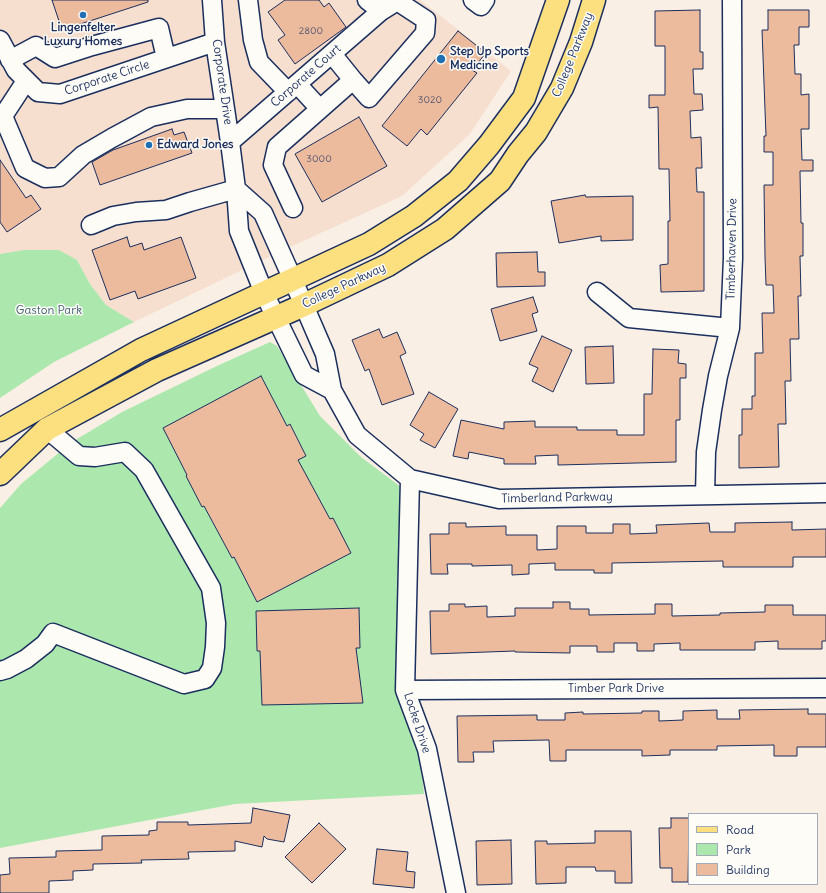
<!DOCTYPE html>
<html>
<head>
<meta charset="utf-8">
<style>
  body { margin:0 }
  #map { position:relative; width:826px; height:893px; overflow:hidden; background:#faefe5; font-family:Delius,sans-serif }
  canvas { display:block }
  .legend { position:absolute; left:688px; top:813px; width:130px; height:72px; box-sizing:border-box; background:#fdfcf7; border:1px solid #a3aaba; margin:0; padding:5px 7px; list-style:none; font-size:12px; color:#1b2f5e }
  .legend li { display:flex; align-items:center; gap:8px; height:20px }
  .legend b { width:20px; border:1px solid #a3aaba }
</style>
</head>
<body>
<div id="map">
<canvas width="826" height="893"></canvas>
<ul class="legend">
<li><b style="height:5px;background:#fce080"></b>Road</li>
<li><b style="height:11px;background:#ace8ae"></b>Park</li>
<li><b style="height:11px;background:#ecbb9d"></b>Building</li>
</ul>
</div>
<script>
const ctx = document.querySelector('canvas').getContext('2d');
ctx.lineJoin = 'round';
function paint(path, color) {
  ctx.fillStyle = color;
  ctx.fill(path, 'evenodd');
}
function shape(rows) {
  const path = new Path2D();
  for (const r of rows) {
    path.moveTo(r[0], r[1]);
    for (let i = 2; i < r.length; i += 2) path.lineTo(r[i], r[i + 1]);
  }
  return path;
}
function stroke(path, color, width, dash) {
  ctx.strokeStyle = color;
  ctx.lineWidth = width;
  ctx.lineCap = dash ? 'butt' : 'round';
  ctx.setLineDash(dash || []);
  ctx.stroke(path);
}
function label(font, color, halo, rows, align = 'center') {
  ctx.font = font + ' Delius,sans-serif';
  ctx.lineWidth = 3;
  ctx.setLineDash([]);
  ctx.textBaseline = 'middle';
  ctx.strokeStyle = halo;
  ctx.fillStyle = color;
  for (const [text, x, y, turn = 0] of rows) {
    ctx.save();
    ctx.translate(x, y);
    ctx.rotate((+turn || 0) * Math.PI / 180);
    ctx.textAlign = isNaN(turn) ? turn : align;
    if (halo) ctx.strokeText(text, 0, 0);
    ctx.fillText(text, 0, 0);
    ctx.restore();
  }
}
const built = shape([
  [0,0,420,0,511,71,470,134,402,196,290,247,134,322,106,305,90,284,77,260,24,250,0,254]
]);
const green = shape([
  [24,250,59,250,77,260,90,284,106,305,134,322,54,362,0,398,0,254],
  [270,342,277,346,320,416,361,457,401,487,410,726,421,763,424,794,235,804,0,848,0,508,21,484,72,442,122,412,219,365]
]);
const building = shape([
  [52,0,148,0,148,2,62,30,52,0],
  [285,0,319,0,324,7,329,3,346,27,295,64,278,40,285,35,268,12,285,0],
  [700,10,700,52,703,52,703,69,693,69,694,94,702,94,703,110,690,111,691,138,701,137,702,168,696,168,697,192,704,192,704,291,661,292,660,265,668,264,668,221,670,221,669,169,659,169,658,107,649,108,649,95,665,95,665,46,655,46,655,11,700,10],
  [768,10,809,10,809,27,799,27,799,45,794,45,795,74,801,74,801,95,809,94,809,129,801,129,802,160,813,160,813,171,800,171,801,223,803,223,803,256,800,256,801,296,798,296,799,339,790,339,791,381,785,381,786,424,778,424,779,467,739,468,739,435,742,435,742,409,752,409,752,396,755,396,755,353,763,353,762,313,774,313,773,285,766,285,765,257,764,185,773,185,773,152,764,152,764,136,766,136,762,30,768,30,768,10],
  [458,31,486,53,472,70,477,73,427,135,421,129,407,146,382,126,458,31],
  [359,117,387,166,322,202,295,154,359,117],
  [172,129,174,135,184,132,192,153,100,185,92,162,113,150,172,129],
  [0,160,26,198,31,195,41,209,7,232,0,222,0,160],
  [585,195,586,197,633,196,633,240,601,241,601,236,559,243,551,201,585,195],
  [127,237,130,247,142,243,144,250,181,237,196,278,138,299,135,291,110,300,92,250,127,237],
  [537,252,538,272,545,272,545,286,497,287,496,253,537,252],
  [533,297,538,312,532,314,537,331,500,341,491,309,533,297],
  [379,329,383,338,397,332,406,353,400,356,414,394,382,405,369,369,365,371,352,340,379,329],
  [542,336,572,350,553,392,532,381,538,368,529,364,542,336],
  [613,346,614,383,586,384,585,347,613,346],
  [653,349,679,350,678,363,686,364,686,378,680,378,680,420,676,420,676,462,558,465,558,455,535,456,536,464,504,464,504,459,469,452,468,459,453,456,461,420,504,429,504,422,535,421,535,427,577,427,577,430,617,430,617,435,644,435,644,394,652,394,653,349],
  [261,376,287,426,290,424,306,456,298,460,330,519,333,518,351,553,257,602,234,557,232,558,204,506,202,507,186,476,187,475,163,428,261,376],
  [429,392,458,409,435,448,420,440,424,434,410,425,429,392],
  [792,522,792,530,826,529,826,557,793,557,793,567,723,567,723,561,612,563,612,573,594,573,594,570,555,570,555,563,529,564,529,574,512,575,512,565,472,566,472,564,447,564,448,574,431,574,430,534,449,534,449,523,466,523,466,527,506,526,506,535,537,535,537,550,557,549,557,526,586,526,586,533,613,533,613,524,630,524,630,534,657,533,656,525,709,523,710,532,735,532,735,523,792,522],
  [553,602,570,602,570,609,589,609,589,615,655,614,655,604,672,604,672,616,720,615,720,613,765,612,765,605,793,605,793,615,826,615,826,641,822,641,822,649,778,649,778,641,755,642,755,650,680,650,680,643,654,644,654,651,637,651,637,643,614,643,614,652,597,652,597,646,570,646,570,653,515,652,515,651,431,654,430,611,449,611,449,604,465,604,465,607,487,606,487,617,515,616,515,608,553,608,553,602],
  [359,608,360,648,356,648,363,703,262,705,260,651,257,651,256,611,359,608],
  [808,709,808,714,826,714,826,747,797,747,797,756,774,756,774,745,717,746,717,750,670,750,670,755,642,756,642,750,566,750,566,761,550,761,549,740,493,741,494,752,473,752,474,762,458,762,457,716,537,715,537,720,565,720,565,713,583,712,583,714,642,713,642,711,659,711,659,721,683,720,683,711,717,710,717,719,740,719,739,710,808,709],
  [253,808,290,815,284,842,267,839,264,836,262,847,235,841,235,851,188,852,189,859,141,860,142,863,93,864,93,870,73,871,73,880,49,881,49,893,0,893,0,875,10,874,9,858,56,857,56,851,102,850,102,836,149,835,149,831,157,830,157,822,188,822,188,825,251,823,253,808],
  [671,818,689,818,688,882,672,882,672,868,660,868,659,828,671,828,671,818],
  [319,823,346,849,312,883,285,857,319,823],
  [595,831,631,831,632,883,615,883,615,871,596,871,595,867,566,867,566,883,536,884,535,841,547,841,547,844,595,843,595,831],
  [511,840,512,884,477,885,476,841,511,840],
  [377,849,408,852,406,871,415,872,414,888,373,884,377,849]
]);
const minor = shape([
  [212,0,215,42,230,142,236,189,239,231,264,293,304,375,332,390],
  [248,0,253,40,259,62,288,92],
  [473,0,481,6,485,0],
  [0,40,16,70,38,92,60,94,215,42],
  [332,54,353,80],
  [10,60,36,46,55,58,92,46,159,28,166,58],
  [26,81,3,116,25,168,45,178,59,177,83,155,112,138,151,117,187,109,225,109],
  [297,84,320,109],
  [230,142,381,11],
  [236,189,263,213,293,280,325,354,332,390,357,435,410,479,499,499,826,493],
  [293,208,273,165,277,147,353,80,369,98,425,33,426,20,397,1,381,11,367,0],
  [91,225,113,216,136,212,166,210,190,202,236,189],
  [597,292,629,318,730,328],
  [410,479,405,690,427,749,456,893],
  [705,495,706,452,712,410,718,376,730,328,733,258,732,0],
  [0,671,7,669,26,659,45,644,53,633,184,684,205,679,212,668,215,647,216,623,211,588,144,470,125,452,95,457,79,456,47,429],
  [405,690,826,688]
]);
const major = shape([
  [0,430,141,350,369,244,414,216,458,181,489,145,524,98,558,0],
  [0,474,47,429,157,370,304,305,388,265,445,229,500,181,518,154,536,132,562,88,581,42,594,0]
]);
const markers = [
  [83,15,4,"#1f6fb2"],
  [441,59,5,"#1f6fb2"],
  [149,145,4,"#1f6fb2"]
];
const numberNames = [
  ["2800",311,31],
  ["3020",430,100],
  ["3000",319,159]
];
const poiNames = [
  ["Lingenfelter",83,28,"center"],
  ["Luxury Homes",83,42,"center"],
  ["Step Up Sports",450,52],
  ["Medicine",450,66],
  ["Edward Jones",157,145]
];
const streetNames = [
  ["College Parkway",573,55,-68],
  ["Corporate Court",306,76,-41],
  ["Corporate Circle",107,78,-18],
  ["Corporate Drive",222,82,82],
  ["Timberhaven Drive",732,249,-89],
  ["College Parkway",344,286,-25],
  ["Timberland Parkway",557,498,-1],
  ["Timber Park Drive",616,689],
  ["Locke Drive",417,723,72]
];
const parkNames = [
  ["Gaston Park",49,311]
];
paint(built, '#f6dfcf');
paint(green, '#ace8ae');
paint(building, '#ecbb9d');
stroke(building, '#1b2f5e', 1);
stroke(minor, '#1b2f5e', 21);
stroke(major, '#1b2f5e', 25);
stroke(minor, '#fdfcf7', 18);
stroke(major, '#fce080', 22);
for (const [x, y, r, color] of markers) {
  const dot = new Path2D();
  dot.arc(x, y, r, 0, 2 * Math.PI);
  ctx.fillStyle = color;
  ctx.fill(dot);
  stroke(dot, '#fdfcf7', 1.5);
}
label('10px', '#4f526e', null, numberNames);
label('bold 12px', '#1b2f5e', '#fdfcf7', poiNames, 'left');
label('12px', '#1b2f5e', '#fdfcf7', streetNames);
label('12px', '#3f5d72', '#fdfcf7', parkNames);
</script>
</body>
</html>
